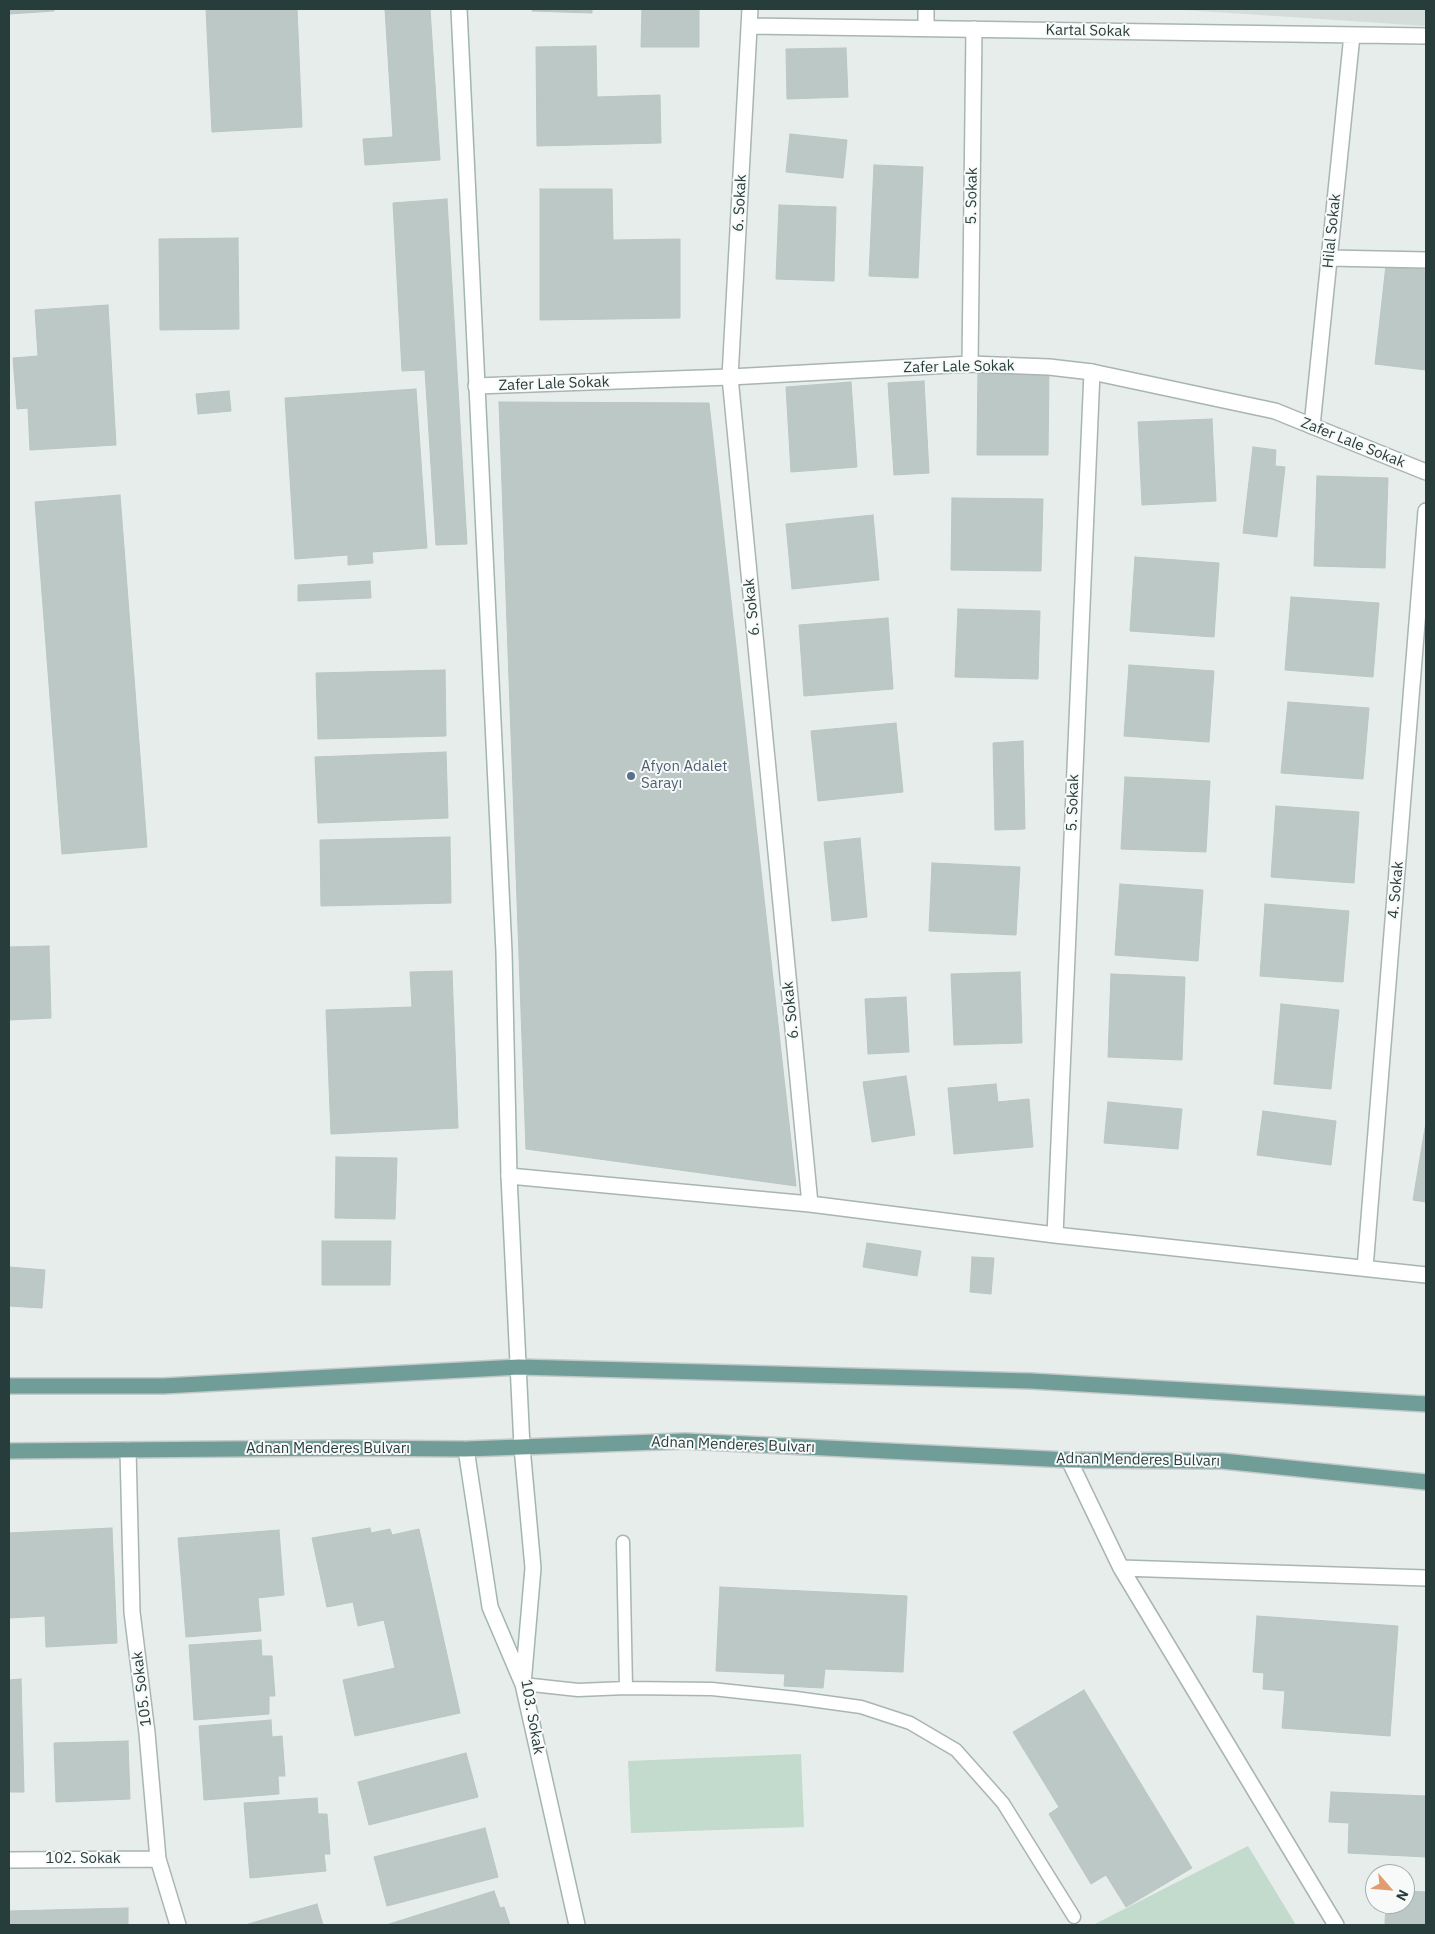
<!DOCTYPE html>
<html>
<head>
<meta charset="utf-8">
<style>
  body { margin:0 }
  #map { position:relative; width:1435px; height:1934px; overflow:hidden; background:#e6edeb; font-family:"IBM Plex Sans",sans-serif }
  canvas { display:block }
  .frame { position:absolute; inset:0; border:10px solid #273d3b; pointer-events:none }
  .north { position:absolute; left:1365px; top:1864px; width:50px; height:50px; box-sizing:border-box; background:#f7faf9; border:1px solid #a4aead; border-radius:50%; rotate:117deg; font-size:14px; font-weight:700; line-height:20px; text-align:center; color:#273d3b }
  .north::after { content:''; display:block; margin:auto; width:18px; height:22px; background:#e19d70; clip-path:polygon(50% 0,100% 100%,50% 72%,0 100%) }
</style>
</head>
<body>
<div id="map">
<canvas width="1435" height="1934"></canvas>
<div class="frame"></div>
<div class="north">N</div>
</div>
<script>
const ctx = document.querySelector('canvas').getContext('2d');
ctx.lineJoin = 'round';
function paint(path, color) {
  ctx.fillStyle = color;
  ctx.fill(path, 'evenodd');
}
function shape(rows) {
  const path = new Path2D();
  for (const r of rows) {
    path.moveTo(r[0], r[1]);
    for (let i = 2; i < r.length; i += 2) path.lineTo(r[i], r[i + 1]);
  }
  return path;
}
function stroke(path, color, width, dash) {
  ctx.strokeStyle = color;
  ctx.lineWidth = width;
  ctx.lineCap = dash ? 'butt' : 'round';
  ctx.setLineDash(dash || []);
  ctx.stroke(path);
}
function label(font, color, halo, rows, align = 'center') {
  ctx.font = font + ' "IBM Plex Sans",sans-serif';
  ctx.lineWidth = 4;
  ctx.setLineDash([]);
  ctx.textBaseline = 'middle';
  ctx.strokeStyle = halo;
  ctx.fillStyle = color;
  for (const [text, x, y, turn = 0] of rows) {
    ctx.save();
    ctx.translate(x, y);
    ctx.rotate((+turn || 0) * Math.PI / 180);
    ctx.textAlign = isNaN(turn) ? turn : align;
    if (halo) ctx.strokeText(text, 0, 0);
    ctx.fillText(text, 0, 0);
    ctx.restore();
  }
}
const built = shape([
  [1169,9,1426,9,1426,26]
]);
const green = shape([
  [801,1754,804,1827,631,1833,628,1761],
  [1248,1846,1296,1925,1093,1925]
]);
const building = shape([
  [9,9,54,9,54,11,9,14,9,9],
  [206,9,297,9,302,127,212,132,206,9],
  [385,9,430,9,440,160,365,165,363,139,393,137,385,9],
  [532,9,592,9,592,13,532,11,532,9],
  [642,9,699,9,699,47,641,47,642,9],
  [596,46,597,97,660,95,661,143,537,146,536,47,596,46],
  [846,48,848,97,787,99,786,49,846,48],
  [790,134,847,140,843,178,786,172,790,134],
  [874,165,923,167,918,278,869,276,874,165],
  [540,189,612,189,613,240,680,239,680,318,540,320,540,189],
  [447,199,467,544,436,545,425,370,402,371,393,203,447,199],
  [779,205,836,207,834,281,776,279,779,205],
  [238,238,239,329,160,330,159,239,238,238],
  [1386,265,1426,270,1426,370,1375,364,1386,265],
  [108,305,116,445,30,450,28,408,17,409,13,358,38,356,35,310,108,305],
  [978,368,1049,369,1048,455,977,455,978,368],
  [924,381,929,473,894,475,888,383,924,381],
  [851,382,857,467,791,472,786,387,851,382],
  [416,389,427,548,372,552,373,563,348,565,348,555,295,559,285,398,416,389],
  [229,391,231,411,198,414,196,394,229,391],
  [499,402,709,403,796,1186,526,1149,499,402],
  [1212,419,1216,501,1142,505,1138,422,1212,419],
  [1253,447,1276,450,1275,466,1285,467,1277,537,1243,533,1253,447],
  [1317,476,1388,478,1385,568,1314,566,1317,476],
  [120,495,147,847,62,854,35,502,120,495],
  [952,498,1043,499,1041,571,951,570,952,498],
  [873,515,879,580,792,589,786,524,873,515],
  [1135,557,1219,563,1214,637,1130,631,1135,557],
  [370,581,371,598,298,601,298,585,370,581],
  [1291,597,1379,603,1373,677,1285,670,1291,597],
  [958,609,1040,611,1038,679,955,677,958,609],
  [888,618,893,689,804,696,799,625,888,618],
  [1129,665,1214,671,1209,742,1124,736,1129,665],
  [445,670,446,736,318,739,316,673,445,670],
  [1288,702,1369,708,1363,779,1281,773,1288,702],
  [896,723,903,792,818,801,811,731,896,723],
  [1023,741,1025,829,995,830,993,743,1023,741],
  [446,752,448,818,318,823,315,757,446,752],
  [1125,777,1210,781,1206,852,1121,849,1125,777],
  [1276,806,1359,812,1354,883,1271,877,1276,806],
  [450,837,451,903,321,906,320,840,450,837],
  [860,838,867,917,832,921,824,842,860,838],
  [932,863,1020,867,1016,935,929,931,932,863],
  [1120,884,1203,890,1198,961,1115,955,1120,884],
  [1265,904,1349,911,1343,982,1260,976,1265,904],
  [49,946,51,1018,9,1020,9,947,49,946],
  [452,971,458,1128,331,1134,326,1010,412,1007,410,972,452,971],
  [1020,972,1022,1043,954,1045,951,974,1020,972],
  [1111,974,1185,977,1182,1060,1108,1057,1111,974],
  [906,997,909,1052,868,1054,865,999,906,997],
  [1281,1004,1339,1010,1331,1089,1274,1084,1281,1004],
  [906,1076,915,1135,872,1142,863,1082,906,1076],
  [996,1084,998,1102,1029,1099,1033,1147,954,1154,948,1088,996,1084],
  [1108,1102,1182,1109,1178,1149,1104,1143,1108,1102],
  [1263,1111,1336,1121,1331,1165,1257,1155,1263,1111],
  [1425,1128,1426,1129,1426,1202,1413,1200,1425,1128],
  [336,1157,397,1158,395,1219,335,1218,336,1157],
  [322,1241,391,1241,390,1285,322,1285,322,1241],
  [867,1243,921,1251,917,1276,863,1267,867,1243],
  [972,1257,994,1258,991,1294,970,1292,972,1257],
  [9,1267,45,1270,42,1308,9,1306,9,1267],
  [112,1528,117,1643,46,1647,45,1616,9,1618,9,1533,112,1528],
  [370,1528,371,1533,390,1529,392,1535,419,1529,460,1713,355,1736,343,1680,395,1668,384,1620,358,1626,353,1602,327,1607,312,1538,370,1528],
  [279,1530,284,1595,258,1598,261,1631,186,1637,178,1538,279,1530],
  [720,1587,907,1596,903,1672,825,1669,823,1688,784,1686,785,1674,716,1671,720,1587],
  [1257,1616,1398,1626,1390,1736,1282,1728,1285,1691,1263,1689,1264,1673,1253,1672,1257,1616],
  [261,1640,262,1656,272,1656,275,1696,269,1696,269,1714,194,1720,189,1645,261,1640],
  [21,1679,24,1792,9,1792,9,1680,21,1679],
  [1084,1690,1192,1868,1126,1907,1106,1875,1091,1884,1049,1814,1059,1807,1013,1732,1084,1690],
  [271,1720,272,1737,282,1736,285,1776,278,1776,279,1794,204,1800,199,1726,271,1720],
  [128,1741,130,1799,56,1802,54,1743,128,1741],
  [466,1753,478,1797,369,1825,358,1782,466,1753],
  [1331,1792,1426,1796,1426,1857,1348,1853,1349,1823,1329,1822,1331,1792],
  [317,1798,318,1814,327,1814,330,1854,324,1854,326,1871,250,1878,244,1803,317,1798],
  [485,1828,498,1877,387,1906,374,1857,485,1828],
  [494,1891,500,1908,504,1907,510,1925,386,1925,494,1891],
  [1405,1891,1426,1892,1426,1925,1386,1925,1385,1923,1386,1904,1405,1904,1405,1891],
  [317,1904,323,1925,245,1925,317,1904],
  [128,1908,128,1925,9,1925,9,1911,128,1908]
]);
const service = shape([
  [623,1542,626,1688],
  [523,1684,578,1690,626,1688,712,1689,796,1698,861,1707,910,1723,956,1750,1003,1803,1074,1917]
]);
const minor = shape([
  [750,9,730,377,810,1204],
  [750,26,1426,36],
  [926,28,926,9],
  [1329,258,1426,260],
  [970,364,974,29],
  [1312,426,1352,35],
  [509,1176,810,1204,1055,1235,1426,1275],
  [1055,1235,1092,372],
  [1365,1268,1426,511],
  [128,1450,132,1612,147,1733,158,1859,178,1925],
  [1069,1460,1121,1568,1336,1925],
  [1121,1568,1426,1578],
  [9,1860,158,1859]
]);
const tertiary = shape([
  [476,386,730,377,970,364,1049,367,1092,372,1275,411,1426,472]
]);
const secondary = shape([
  [459,9,504,952,509,1176,522,1447,533,1568,523,1684,577,1925],
  [466,1449,490,1607,522,1682]
]);
const primary = shape([
  [9,1386,163,1386,519,1367,1031,1381,1426,1404],
  [9,1451,341,1448,466,1449,685,1441,1069,1460,1222,1461,1426,1482]
]);
const markers = [
  [631,776,5,"#5c6f8a"]
];
const streetNames = [
  ["Kartal Sokak",1088,31,1],
  ["5. Sokak",972,196,-89],
  ["6. Sokak",740,203,-87],
  ["Hilal Sokak",1332,231,-84],
  ["Zafer Lale Sokak",959,367,-1],
  ["Zafer Lale Sokak",554,384,-2],
  ["Zafer Lale Sokak",1353,443,22],
  ["6. Sokak",752,607,-96],
  ["5. Sokak",1073,803,-88],
  ["4. Sokak",1396,890,-85],
  ["6. Sokak",791,1010,-96],
  ["Adnan Menderes Bulvarı",733,1445,2],
  ["Adnan Menderes Bulvarı",328,1449],
  ["Adnan Menderes Bulvarı",1138,1460,1],
  ["105. Sokak",142,1689,-97],
  ["103. Sokak",532,1717,80],
  ["102. Sokak",83,1859]
];
const serviceNames = [
  ["Afyon Adalet",641,767],
  ["Sarayı",641,784]
];
paint(built, '#d5ddda');
paint(green, '#c2dbcd');
paint(building, '#bcc8c5');
stroke(building, '#b9c6c3', 1);
stroke(service, '#a9b5b3', 15);
stroke(minor, '#a9b5b3', 18);
stroke(tertiary, '#a9b5b3', 18);
stroke(secondary, '#a3b5b1', 18);
stroke(primary, '#c3c9c8', 18);
stroke(service, '#fff', 12);
stroke(minor, '#fff', 15);
stroke(tertiary, '#fff', 15);
stroke(secondary, '#fff', 15);
stroke(primary, '#709d98', 15);
for (const [x, y, r, color] of markers) {
  const dot = new Path2D();
  dot.arc(x, y, r, 0, 2 * Math.PI);
  ctx.fillStyle = color;
  ctx.fill(dot);
  stroke(dot, '#f7faf9', 2);
}
label('15px', '#273d3b', '#f7faf9', streetNames);
label('15px', '#4e5e75', '#f7faf9', serviceNames, 'left');
</script>
</body>
</html>
